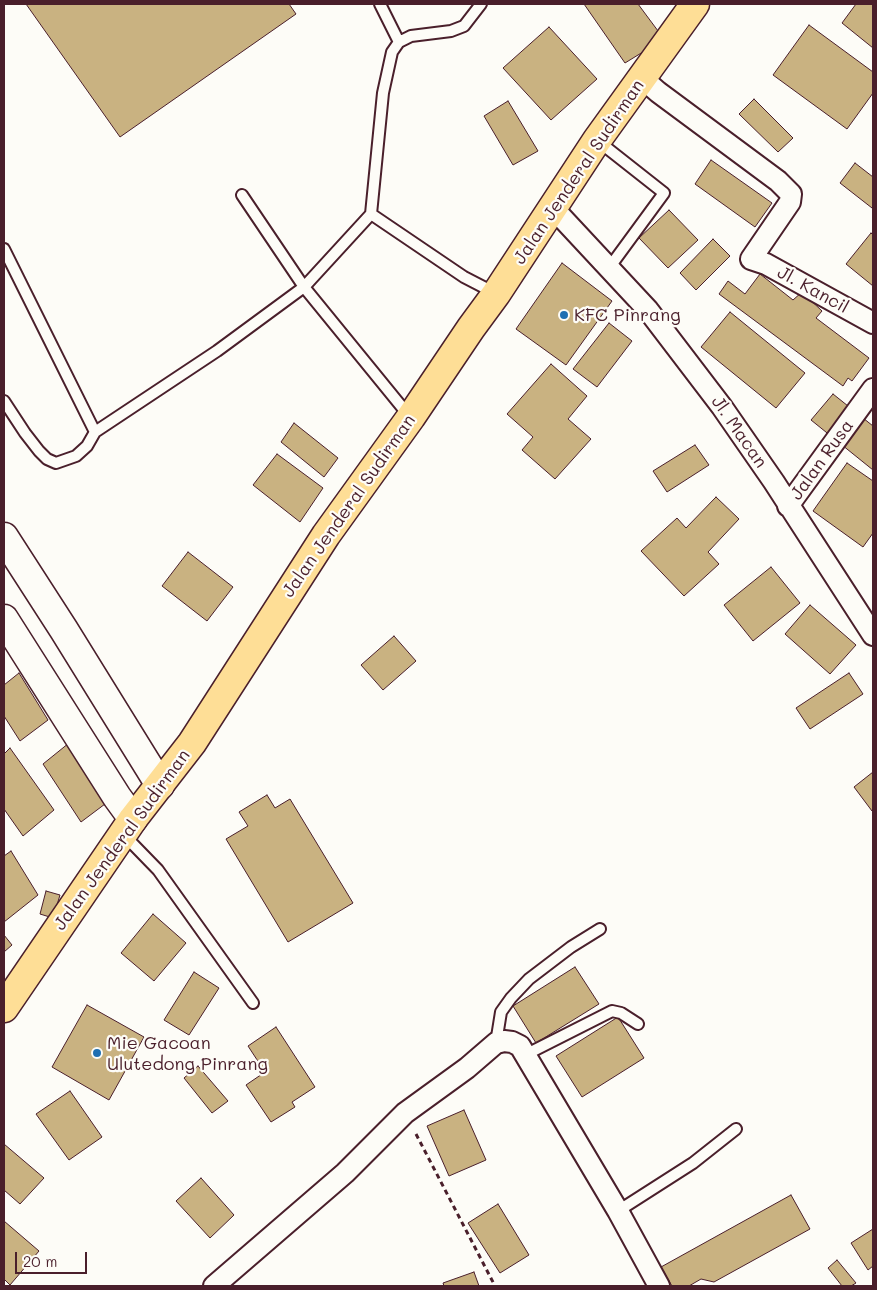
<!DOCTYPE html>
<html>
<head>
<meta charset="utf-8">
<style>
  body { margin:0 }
  #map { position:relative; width:877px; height:1290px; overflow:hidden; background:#fdfcf7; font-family:Mali,sans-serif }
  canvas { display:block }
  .frame { position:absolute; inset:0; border:5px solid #4a1f2b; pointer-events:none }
  .scale { position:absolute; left:15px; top:1252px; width:72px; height:22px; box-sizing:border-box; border:2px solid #4a1f2b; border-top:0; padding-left:6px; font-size:15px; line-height:18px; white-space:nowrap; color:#4a1f2b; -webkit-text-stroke:4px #fdfcf7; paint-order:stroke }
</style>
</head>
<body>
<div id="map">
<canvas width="877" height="1290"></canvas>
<div class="frame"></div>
<div class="scale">20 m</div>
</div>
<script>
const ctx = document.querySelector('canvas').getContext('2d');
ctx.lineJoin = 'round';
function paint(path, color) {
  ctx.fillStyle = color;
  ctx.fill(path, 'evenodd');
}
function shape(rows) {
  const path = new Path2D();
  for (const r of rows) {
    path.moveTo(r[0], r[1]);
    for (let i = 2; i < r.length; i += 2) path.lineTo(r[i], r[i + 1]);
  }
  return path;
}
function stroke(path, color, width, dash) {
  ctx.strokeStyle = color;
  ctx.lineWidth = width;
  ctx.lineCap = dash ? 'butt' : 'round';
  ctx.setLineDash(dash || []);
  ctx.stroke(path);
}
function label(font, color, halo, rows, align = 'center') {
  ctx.font = font + ' Mali,sans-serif';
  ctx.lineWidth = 4.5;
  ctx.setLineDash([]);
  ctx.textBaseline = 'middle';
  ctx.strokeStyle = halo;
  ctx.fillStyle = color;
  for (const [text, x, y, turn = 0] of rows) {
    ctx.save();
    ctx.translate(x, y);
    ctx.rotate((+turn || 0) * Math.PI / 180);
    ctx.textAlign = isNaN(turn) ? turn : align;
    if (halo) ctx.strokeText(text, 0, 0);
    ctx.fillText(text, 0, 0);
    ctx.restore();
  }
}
const building = shape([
  [26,4,289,4,296,14,120,137,26,4],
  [584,4,638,4,664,39,625,63,584,4],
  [856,4,873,4,873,48,842,23,856,4],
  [809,25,873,72,873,93,847,129,773,75,809,25],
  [549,27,597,79,551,120,503,68,549,27],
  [754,99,793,138,778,152,739,114,754,99],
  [508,101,538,151,513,165,484,116,508,101],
  [711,160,772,203,755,227,695,184,711,160],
  [855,163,873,177,873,205,872,208,840,183,855,163],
  [669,210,698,240,668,268,639,238,669,210],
  [871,233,873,235,873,286,846,264,871,233],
  [713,239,730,256,696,290,680,273,713,239],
  [562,263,612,301,566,365,516,329,562,263],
  [760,274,793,300,802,292,822,311,816,318,869,358,852,381,848,378,843,386,719,294,728,281,745,294,760,274],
  [730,312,805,373,776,408,701,347,730,312],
  [609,323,632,341,597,387,573,369,609,323],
  [551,364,587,396,568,419,591,439,555,479,522,450,533,437,507,414,551,364],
  [833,394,873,426,873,470,811,420,833,394],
  [294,423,338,458,324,477,281,442,294,423],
  [695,445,709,465,667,492,653,471,695,445],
  [277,454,323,488,300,522,253,485,277,454],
  [847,463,873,481,873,533,863,547,813,511,847,463],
  [716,497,739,519,708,552,719,564,684,596,641,551,677,518,686,528,716,497],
  [188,552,233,587,207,621,162,586,188,552],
  [771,567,800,603,753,641,724,605,771,567],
  [810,605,856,645,830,674,785,634,810,605],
  [394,636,416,661,383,690,361,665,394,636],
  [19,673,48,720,20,741,4,716,4,685,19,673],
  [849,673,863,694,810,729,796,708,849,673],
  [69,743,109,801,81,822,43,764,69,743],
  [10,748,54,810,23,836,4,809,4,754,10,748],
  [873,772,873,811,872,811,854,787,873,772],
  [267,795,275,808,290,799,353,903,288,942,226,839,248,826,239,812,267,795],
  [11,851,38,895,4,922,4,856,11,851],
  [46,891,60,895,53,918,40,914,46,891],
  [153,914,186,943,154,981,121,953,153,914],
  [4,935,12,945,4,952,4,935],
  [575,967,599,1004,536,1043,513,1006,575,967],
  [194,972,219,988,189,1035,164,1020,194,972],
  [87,1005,144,1037,109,1100,52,1067,87,1005],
  [618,1017,644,1058,582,1097,556,1056,618,1017],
  [276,1027,315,1087,292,1102,295,1107,271,1122,246,1085,265,1072,248,1046,276,1027],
  [198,1066,228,1101,212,1113,184,1078,198,1066],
  [70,1091,102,1137,69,1160,36,1114,70,1091],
  [464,1110,486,1160,449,1176,427,1126,464,1110],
  [4,1144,44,1178,20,1204,4,1190,4,1144],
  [201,1178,234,1215,210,1238,176,1201,201,1178],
  [791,1195,810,1229,714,1282,701,1279,689,1286,672,1286,661,1267,791,1195],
  [498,1204,529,1255,500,1273,468,1223,498,1204],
  [4,1221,39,1251,10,1285,4,1279,4,1221],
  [873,1229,873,1266,868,1270,851,1243,873,1229],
  [837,1260,856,1283,851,1286,842,1286,828,1268,837,1260],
  [474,1272,479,1286,444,1286,443,1283,474,1272]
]);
const path = shape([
  [416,1134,495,1286]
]);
const lane = shape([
  [380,4,399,42],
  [481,4,464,26,451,31,411,36,399,42,392,52,383,93,371,214,464,277,495,293],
  [598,141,664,193,609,268],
  [242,195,304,287,410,417],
  [4,249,95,432,87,446,76,456,56,463,47,459,39,451,25,433,4,401],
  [95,432,217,351,304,287,371,214],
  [124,835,158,870,253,1003],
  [496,1043,501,1012,511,998,529,979,571,947,600,929],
  [525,1055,612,1011,621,1013,638,1024],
  [618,1211,693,1163,736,1129]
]);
const street = shape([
  [642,78,658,92,778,181,791,194,790,202,751,259,766,264,873,323],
  [553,208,648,310,722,407,774,482,873,635],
  [788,506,873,389],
  [214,1286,345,1173,405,1113,467,1068,496,1043,504,1041,512,1042,520,1046,618,1211,659,1286]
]);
const secondary = shape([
  [4,537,64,630,160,785],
  [4,619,117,797,133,819]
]);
const highway = shape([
  [4,1008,133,819,192,743,326,535,411,417,471,328,496,294,597,140,695,4]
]);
const markers = [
  [564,315,5,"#1f6fb2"],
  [97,1053,5,"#1f6fb2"]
];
const streetNames = [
  ["Jalan Jenderal Sudirman",579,172,-56],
  ["Jl. Kancil",813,290,29],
  ["Jl. Macan",739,432,55],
  ["Jalan Rusa",822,460,-54],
  ["Jalan Jenderal Sudirman",349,506,-55],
  ["Jalan Jenderal Sudirman",122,840,-54]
];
const poiNames = [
  ["KFC Pinrang",574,315],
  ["Mie Gacoan",107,1043],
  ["Ulutedong Pinrang",107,1064]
];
paint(building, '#c9b281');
stroke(building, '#4a1f2b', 1);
stroke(lane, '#4a1f2b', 14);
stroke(street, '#4a1f2b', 24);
stroke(secondary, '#4a1f2b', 31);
stroke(highway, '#4a1f2b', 31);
stroke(path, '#4a1f2b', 3, [5, 4]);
stroke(lane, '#fdfcf7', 10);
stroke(street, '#fdfcf7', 20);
stroke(secondary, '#fdfcf7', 28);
stroke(highway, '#fede96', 28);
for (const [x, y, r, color] of markers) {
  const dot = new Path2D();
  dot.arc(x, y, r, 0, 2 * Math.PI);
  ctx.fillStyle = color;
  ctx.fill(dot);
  stroke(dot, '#fdfcf7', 2);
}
label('18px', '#4a1f2b', '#fdfcf7', streetNames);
label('18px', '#4a1f2b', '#fdfcf7', poiNames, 'left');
</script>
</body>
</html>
